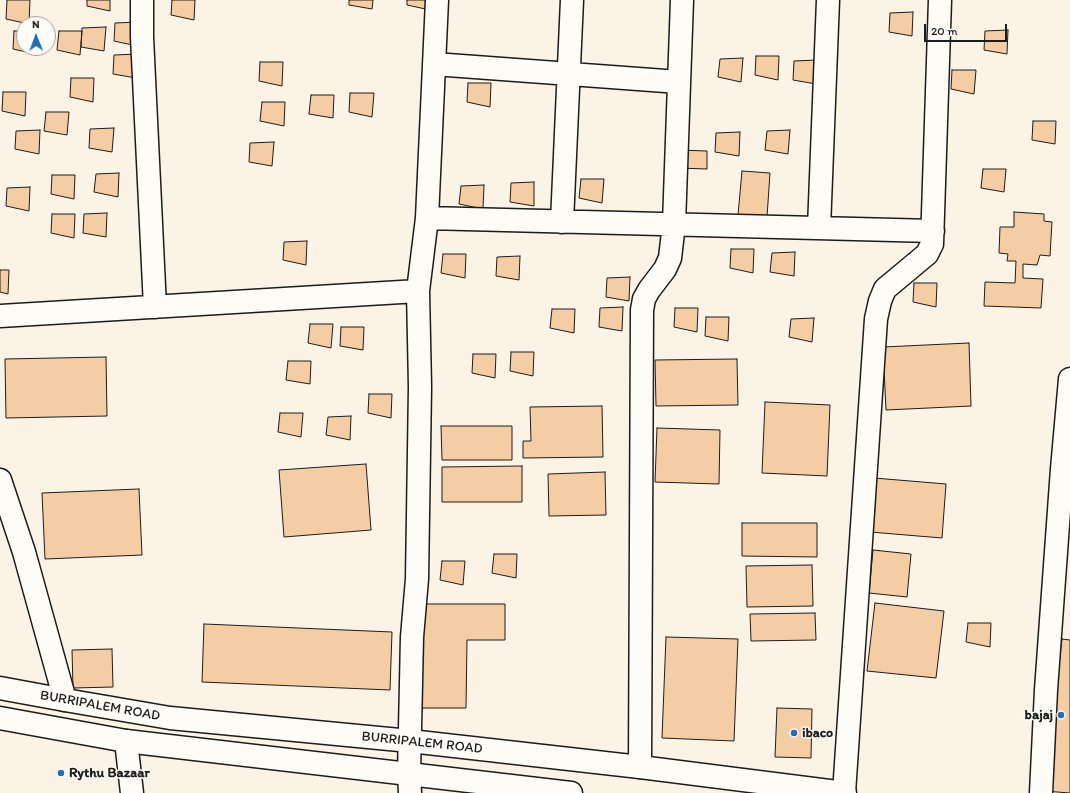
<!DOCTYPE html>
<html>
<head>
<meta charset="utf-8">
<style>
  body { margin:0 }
  #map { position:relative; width:1070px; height:793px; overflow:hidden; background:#fbf3e6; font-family:Itim,sans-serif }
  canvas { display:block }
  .north { position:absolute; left:16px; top:16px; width:40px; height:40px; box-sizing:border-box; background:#fdfcf7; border:1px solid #a3a29f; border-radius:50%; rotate:359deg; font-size:11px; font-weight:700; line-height:16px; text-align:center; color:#1c1c1c }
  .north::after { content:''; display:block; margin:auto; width:14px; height:18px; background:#1f6fb2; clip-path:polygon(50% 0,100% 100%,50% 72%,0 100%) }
  .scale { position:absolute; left:924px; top:24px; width:83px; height:18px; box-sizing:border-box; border:2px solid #1c1c1c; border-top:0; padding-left:5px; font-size:12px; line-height:14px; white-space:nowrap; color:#1c1c1c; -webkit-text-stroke:3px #fdfcf7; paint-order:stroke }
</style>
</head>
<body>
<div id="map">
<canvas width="1070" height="793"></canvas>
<div class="north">N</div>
<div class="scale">20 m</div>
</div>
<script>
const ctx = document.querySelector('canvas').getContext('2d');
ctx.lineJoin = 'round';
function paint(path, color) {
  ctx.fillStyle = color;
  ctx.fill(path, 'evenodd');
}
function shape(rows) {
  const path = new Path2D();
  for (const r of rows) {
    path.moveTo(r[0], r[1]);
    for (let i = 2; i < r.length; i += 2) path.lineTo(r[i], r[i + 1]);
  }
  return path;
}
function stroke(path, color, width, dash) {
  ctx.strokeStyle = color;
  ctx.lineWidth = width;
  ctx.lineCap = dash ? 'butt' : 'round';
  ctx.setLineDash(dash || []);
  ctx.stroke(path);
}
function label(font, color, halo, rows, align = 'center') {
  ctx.font = font + ' Itim,sans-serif';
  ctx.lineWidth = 3;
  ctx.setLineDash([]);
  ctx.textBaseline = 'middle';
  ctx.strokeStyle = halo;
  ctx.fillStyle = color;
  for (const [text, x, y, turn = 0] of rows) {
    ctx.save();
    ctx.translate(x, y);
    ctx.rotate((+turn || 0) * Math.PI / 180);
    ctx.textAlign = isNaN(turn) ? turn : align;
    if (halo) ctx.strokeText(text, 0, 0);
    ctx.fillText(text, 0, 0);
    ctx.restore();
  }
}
const building = shape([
  [7,0,30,0,29,24,6,19,7,0],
  [87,0,110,0,110,11,87,6,87,0],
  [172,0,195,0,194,20,171,15,172,0],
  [349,0,373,0,372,9,349,5,349,0],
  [407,0,431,0,430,10,407,5,407,0],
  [913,12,912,36,889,32,890,13,913,12],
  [139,22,137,46,114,41,115,23,139,22],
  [106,27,104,51,81,47,82,28,106,27],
  [1008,30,1007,54,984,50,985,31,1008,30],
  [14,31,24,31,24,48,36,48,36,54,13,49,14,31],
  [59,31,82,31,80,55,57,50,59,31],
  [138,54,136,78,113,74,114,55,138,54],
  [756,56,779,56,778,80,755,75,756,56],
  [743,58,741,82,718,77,720,59,743,58],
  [817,60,816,84,793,80,794,61,817,60],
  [260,62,283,62,282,86,259,81,260,62],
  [952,70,976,70,974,94,951,89,952,70],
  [71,78,94,78,93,102,70,97,71,78],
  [468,83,491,83,490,107,467,102,468,83],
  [3,92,26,92,25,116,2,111,3,92],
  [350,93,374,93,372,117,349,112,350,93],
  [311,95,334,95,333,118,309,114,311,95],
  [262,102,285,102,284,126,260,121,262,102],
  [46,112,69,112,67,135,44,131,46,112],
  [1033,121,1056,121,1055,144,1032,140,1033,121],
  [114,128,112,152,89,148,90,129,114,128],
  [40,130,39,154,15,149,16,131,40,130],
  [790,130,788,154,765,150,767,131,790,130],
  [740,132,739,156,715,152,716,133,740,132],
  [274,142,272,166,249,162,250,143,274,142],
  [679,150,707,151,707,169,678,168,679,150],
  [983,169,1006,169,1004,192,981,188,983,169],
  [742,171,770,173,767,217,738,215,742,171],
  [119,173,118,197,94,192,96,174,119,173],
  [52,175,75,175,74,199,51,194,52,175],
  [581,179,604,179,602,203,579,198,581,179],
  [534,182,534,206,510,202,511,183,534,182],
  [484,185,483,209,459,204,461,186,484,185],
  [30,187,29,211,6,206,7,188,30,187],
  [1014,212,1044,214,1044,221,1052,222,1050,256,1040,255,1037,265,1023,264,1023,278,1043,279,1041,308,984,306,985,282,1015,283,1016,261,1007,261,1008,254,999,253,1000,227,1014,227,1014,212],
  [107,213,106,237,83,233,84,214,107,213],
  [52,214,75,214,74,238,51,233,52,214],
  [307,241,306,265,283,260,284,242,307,241],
  [731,249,754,249,753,273,730,268,731,249],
  [795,252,794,276,770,272,772,253,795,252],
  [443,254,466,254,465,278,441,273,443,254],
  [520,256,519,280,496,276,497,257,520,256],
  [0,270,9,270,8,294,0,292,0,270],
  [630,277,629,301,606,297,607,278,630,277],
  [914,283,937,283,936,307,913,302,914,283],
  [623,307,622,331,599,327,600,308,623,307],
  [675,308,698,308,697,332,674,327,675,308],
  [552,309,575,309,574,333,550,328,552,309],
  [706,317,729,317,728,341,705,336,706,317],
  [814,318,812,342,789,337,791,319,814,318],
  [310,324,333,324,331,348,308,343,310,324],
  [341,327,364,327,363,350,340,346,341,327],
  [969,343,971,406,886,410,883,347,969,343],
  [511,352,534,352,533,376,510,371,511,352],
  [473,354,496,354,495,378,472,373,473,354],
  [106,357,107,416,6,418,5,359,106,357],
  [737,359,738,405,656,406,655,360,737,359],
  [288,361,311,361,310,384,286,380,288,361],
  [369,394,392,394,391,418,368,413,369,394],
  [765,402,830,405,827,476,762,473,765,402],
  [602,406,603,457,523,458,523,441,531,441,530,407,602,406],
  [280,413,303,413,301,437,278,432,280,413],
  [351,416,350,440,326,435,328,417,351,416],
  [441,426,512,426,512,460,442,460,441,426],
  [657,428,720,430,719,484,655,482,657,428],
  [366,464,371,530,284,537,279,470,366,464],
  [522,466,522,502,442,502,442,467,522,466],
  [605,472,606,515,549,516,548,474,605,472],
  [874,478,946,484,942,538,870,532,874,478],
  [139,489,142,555,45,559,42,493,139,489],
  [742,523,817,523,817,557,742,556,742,523],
  [873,550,911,554,907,597,869,593,873,550],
  [494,554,517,554,516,578,492,573,494,554],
  [442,561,465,561,463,585,440,580,442,561],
  [812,565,813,606,747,607,746,566,812,565],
  [875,603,944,611,936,678,867,671,875,603],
  [420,604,505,604,505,640,467,640,466,708,420,708,420,604],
  [815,613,816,640,751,641,750,614,815,613],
  [968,623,991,623,990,647,966,642,968,623],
  [204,624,392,632,390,690,202,682,204,624],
  [666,637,738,639,734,741,662,738,666,637],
  [1062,639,1070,640,1070,793,1044,791,1062,639],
  [112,649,113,687,73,688,72,650,112,649],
  [777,708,812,709,811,758,775,757,777,708]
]);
const street = shape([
  [142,0,142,37,155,307],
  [434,64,679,82],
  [427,218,933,231],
  [562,222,572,0],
  [819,228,828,0],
  [0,316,418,291],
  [0,480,24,552,65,700],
  [126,741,132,793],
  [640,767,642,310,644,299,649,290,665,269,670,258,674,224,682,0],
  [410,793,409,774,412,637,417,579,420,387,418,291,427,218,437,0],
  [844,793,876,319,880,301,885,289,927,254,932,244,940,0],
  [1041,793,1046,690,1062,469,1070,379]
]);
const secondary = shape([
  [0,688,65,700,170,718,410,741,640,767,845,793],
  [0,718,126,741,571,793]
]);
const markers = [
  [1061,715,4,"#1f6fb2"],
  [794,733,4,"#1f6fb2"],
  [61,773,4,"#1f6fb2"]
];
const streetNames = [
  ["BURRIPALEM ROAD",100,706,10],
  ["BURRIPALEM ROAD",422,743,6]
];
const poiNames = [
  ["bajaj",1053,715,"right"],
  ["ibaco",802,733],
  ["Rythu Bazaar",69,773]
];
paint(building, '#f5cda4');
stroke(building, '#1c1c1c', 1);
stroke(street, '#1c1c1c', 25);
stroke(secondary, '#1c1c1c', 25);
stroke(street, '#fdfcf7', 22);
stroke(secondary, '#fdfcf7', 22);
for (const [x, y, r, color] of markers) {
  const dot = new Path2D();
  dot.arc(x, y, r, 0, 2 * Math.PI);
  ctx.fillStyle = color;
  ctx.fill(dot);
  stroke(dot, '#fdfcf7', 1.5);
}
label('14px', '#1c1c1c', '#fdfcf7', streetNames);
label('bold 14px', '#1c1c1c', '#fdfcf7', poiNames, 'left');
</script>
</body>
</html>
